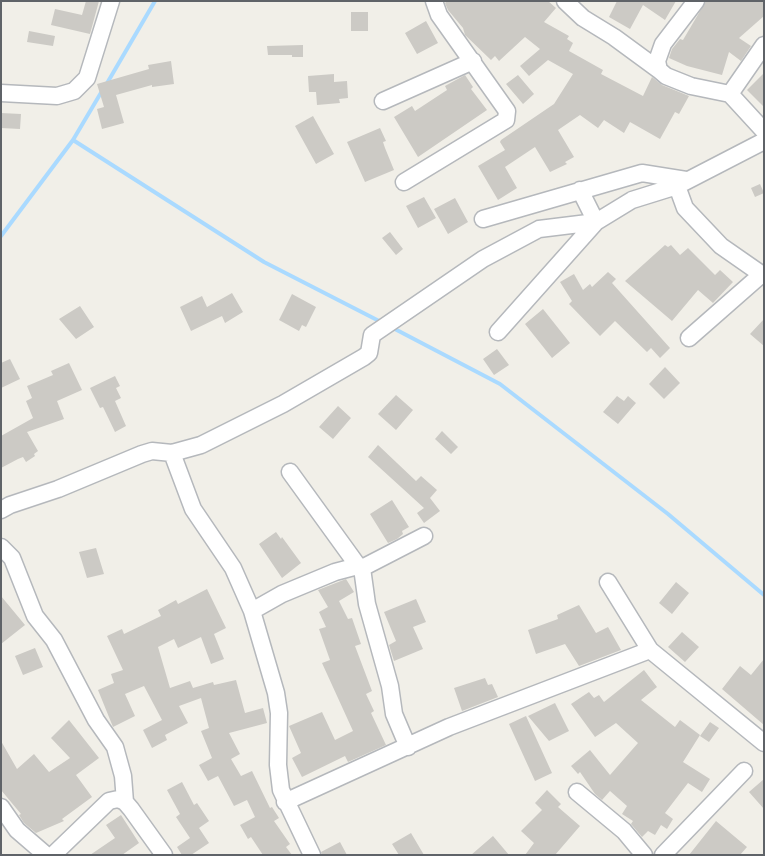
<!DOCTYPE html>
<html>
<head>
<meta charset="utf-8">
<style>
  body { margin:0 }
  #map { position:relative; width:765px; height:856px; overflow:hidden; background:#f1efe8; font-family:"Nunito Sans",sans-serif }
  canvas { display:block }
  .frame { position:absolute; inset:0; border:2px solid #5f6368; pointer-events:none }
</style>
</head>
<body>
<div id="map">
<canvas width="765" height="856"></canvas>
<div class="frame"></div>
</div>
<script>
const ctx = document.querySelector('canvas').getContext('2d');
ctx.lineJoin = 'round';
function shape(rows) {
  const path = new Path2D();
  for (const r of rows) {
    path.moveTo(r[0], r[1]);
    for (let i = 2; i < r.length; i += 2) path.lineTo(r[i], r[i + 1]);
  }
  return path;
}
function stroke(path, color, width, dash) {
  ctx.strokeStyle = color;
  ctx.lineWidth = width;
  ctx.lineCap = dash ? 'butt' : 'round';
  ctx.setLineDash(dash || []);
  ctx.stroke(path);
}
function paint(path, color) {
  ctx.fillStyle = color;
  ctx.fill(path, 'evenodd');
}
const stream = shape([
  [106,85,155,1],
  [73,140,264,262,383,323],
  [1,236,73,140,102,91],
  [391,327,500,384,668,514,764,595]
]);
const building = shape([
  [86,1,99,1,90,34,51,25,55,9,82,15],
  [447,1,548,1,556,8,544,22,569,36,567,39,573,43,569,51,603,70,601,74,643,96,652,77,662,85,689,96,679,114,675,112,660,139,630,122,624,133,604,120,598,128,580,115,558,130,574,157,565,162,567,164,550,172,535,147,505,167,517,188,498,200,478,166,505,150,500,142,501,140,554,104,573,74,548,60,529,76,520,66,540,49,525,37,499,61,495,56,491,60,465,35,463,28,448,10,445,3],
  [617,1,676,1,665,20,643,5,630,29,609,17],
  [706,1,764,1,764,16,739,38,751,46,741,61,729,52,722,75,687,66,669,58,672,49,680,39,683,40],
  [351,12,368,12,368,31,351,31],
  [426,21,438,43,417,54,405,33],
  [29,31,55,36,53,46,27,42],
  [303,45,303,57,292,57,292,55,268,55,267,46],
  [171,61,174,84,152,87,152,85,116,95,124,123,102,129,97,109,104,107,97,84,149,69,148,65],
  [764,73,764,107,747,90],
  [334,74,334,82,347,81,348,98,339,99,340,103,317,105,316,92,309,92,308,76],
  [465,75,473,87,471,89,487,110,418,157,394,117,412,106,415,111,447,90,445,86],
  [518,75,534,94,523,104,506,84],
  [1,113,21,114,20,129,1,128],
  [313,116,334,154,316,164,295,126],
  [380,128,386,141,383,142,385,148,394,170,365,182,347,142],
  [760,184,764,193,755,197,751,188],
  [424,197,436,218,418,228,406,206],
  [455,198,468,222,448,234,434,209],
  [390,232,403,249,396,255,382,238],
  [665,245,668,247,671,245,680,255,688,248,715,275,720,270,733,282,713,303,698,290,672,321,625,281],
  [608,272,616,279,612,283,670,348,660,358,651,348,647,352,615,321,600,336,569,304,572,301,560,282,574,274,583,290,590,284,592,287],
  [232,293,243,312,225,323,222,316,191,331,180,307,202,296,207,307],
  [292,294,316,307,306,327,302,325,299,331,279,320],
  [80,306,94,327,76,339,59,319],
  [543,309,570,343,552,358,525,324],
  [764,319,764,346,750,334],
  [497,349,509,365,494,375,483,359],
  [10,359,20,379,1,388,1,363],
  [69,363,82,390,57,401,64,419,27,432,38,451,34,454,35,456,26,462,23,457,18,459,1,468,1,436,33,418,26,401,32,398,27,386,53,375,51,371],
  [665,367,680,383,664,399,649,384],
  [115,376,120,386,116,388,121,398,115,401,126,426,115,432,103,407,100,408,90,388],
  [396,395,413,410,396,430,378,414],
  [617,396,624,401,628,396,636,403,618,424,603,412],
  [338,406,351,418,333,439,319,427],
  [442,431,458,447,451,454,435,439],
  [378,445,416,481,421,476,437,490,430,498,440,511,424,523,417,513,424,508,368,457],
  [392,500,409,527,402,531,403,534,397,539,388,543,370,514],
  [276,532,281,539,282,537,301,563,282,578,259,544],
  [96,548,104,574,87,578,79,552],
  [346,579,354,592,339,601,348,619,352,618,361,644,355,646,372,691,366,694,374,711,371,713,386,745,348,762,345,756,302,777,292,758,301,753,289,726,322,712,335,740,353,731,322,663,330,660,319,629,326,627,319,612,328,607,318,590],
  [676,582,689,593,672,614,659,603],
  [207,589,226,628,214,634,224,659,211,664,201,637,178,648,174,639,158,647,170,688,190,681,193,688,213,682,214,685,236,680,245,713,263,708,267,723,229,733,240,754,231,759,241,776,252,771,270,808,272,807,279,818,274,821,290,844,286,847,292,855,263,855,251,837,248,839,240,825,255,817,247,800,234,806,218,776,208,781,199,765,212,758,201,731,209,728,201,698,179,706,188,723,165,735,167,740,152,748,143,730,162,720,144,686,125,694,135,716,113,727,98,690,114,683,111,674,123,670,107,636,122,629,124,634,161,616,158,610,176,600,178,604],
  [1,596,25,625,1,644],
  [416,599,426,622,413,627,423,649,394,661,389,645,396,641,384,612],
  [579,605,596,633,608,627,621,650,579,666,565,644,536,654,528,630,558,619,557,615],
  [682,632,699,647,685,662,668,647],
  [35,648,43,667,23,675,15,656],
  [764,659,764,725,722,689,740,666,751,675],
  [644,670,657,687,641,700,675,727,680,720,700,735,683,762,710,779,702,792,688,783,665,813,673,819,667,829,661,825,655,835,648,831,642,837,631,824,633,821,622,814,627,806,610,791,602,800,595,794,580,772,578,774,571,766,590,750,610,775,638,743,616,723,595,737,571,704,589,692,594,698,599,695,604,702],
  [485,678,488,685,492,684,498,697,462,711,454,688],
  [555,703,569,731,549,741,528,716],
  [526,716,552,773,535,781,509,724],
  [69,720,99,758,76,775,92,797,62,819,64,821,36,833,24,823,19,815,21,814,1,790,1,741,17,769,34,754,49,772,70,758,51,738],
  [710,722,719,728,709,742,700,736],
  [764,779,764,809,749,792],
  [182,782,194,805,197,803,209,821,199,828,209,843,191,855,182,855,177,847,190,838,176,817,180,814,167,790],
  [547,790,561,804,558,807,580,826,555,855,525,855,534,843,521,831,542,810,535,803],
  [121,815,139,843,122,855,90,855,115,838,106,825],
  [716,821,747,847,740,855,689,855],
  [411,833,424,855,399,855,392,844],
  [493,836,509,855,471,855],
  [340,842,347,855,322,855,321,852]
]);
const minor = shape([
  [565,1,583,18,614,37,659,70],
  [696,1,663,44,657,61,659,70,666,76,691,86,730,94,764,131],
  [1,93,57,96,74,91,87,78,111,1],
  [730,94,764,45],
  [383,101,473,61],
  [404,182,506,120,507,111,439,15,434,1],
  [677,186,685,208,721,246,764,276],
  [483,219,642,173,686,180],
  [498,332,596,222,632,200,677,186,764,141],
  [689,338,762,274],
  [172,453,193,509,233,568,252,611,276,693,279,713,278,765,281,790,312,855],
  [290,472,358,566],
  [1,510,10,505,58,489,142,454,152,451,172,453,201,445,283,404,364,357,369,353,372,335,483,259,539,229,596,222,580,190],
  [1,547,12,558,35,616,54,640,96,720,115,747,123,776,125,802],
  [362,568,367,604,390,686,394,714,408,747],
  [608,582,650,650,764,743],
  [252,611,282,594,335,572,354,567,362,568,424,536],
  [577,792,624,831,644,855],
  [285,802,449,727,650,650],
  [1,807,17,830,46,855],
  [53,855,109,801,118,799,125,802,131,809,164,855],
  [663,855,744,771]
]);
stroke(stream, '#aadaff', 4);
paint(building, '#cccac5');
stroke(minor, '#b5b8bc', 19);
stroke(minor, '#fff', 16);
</script>
</body>
</html>
